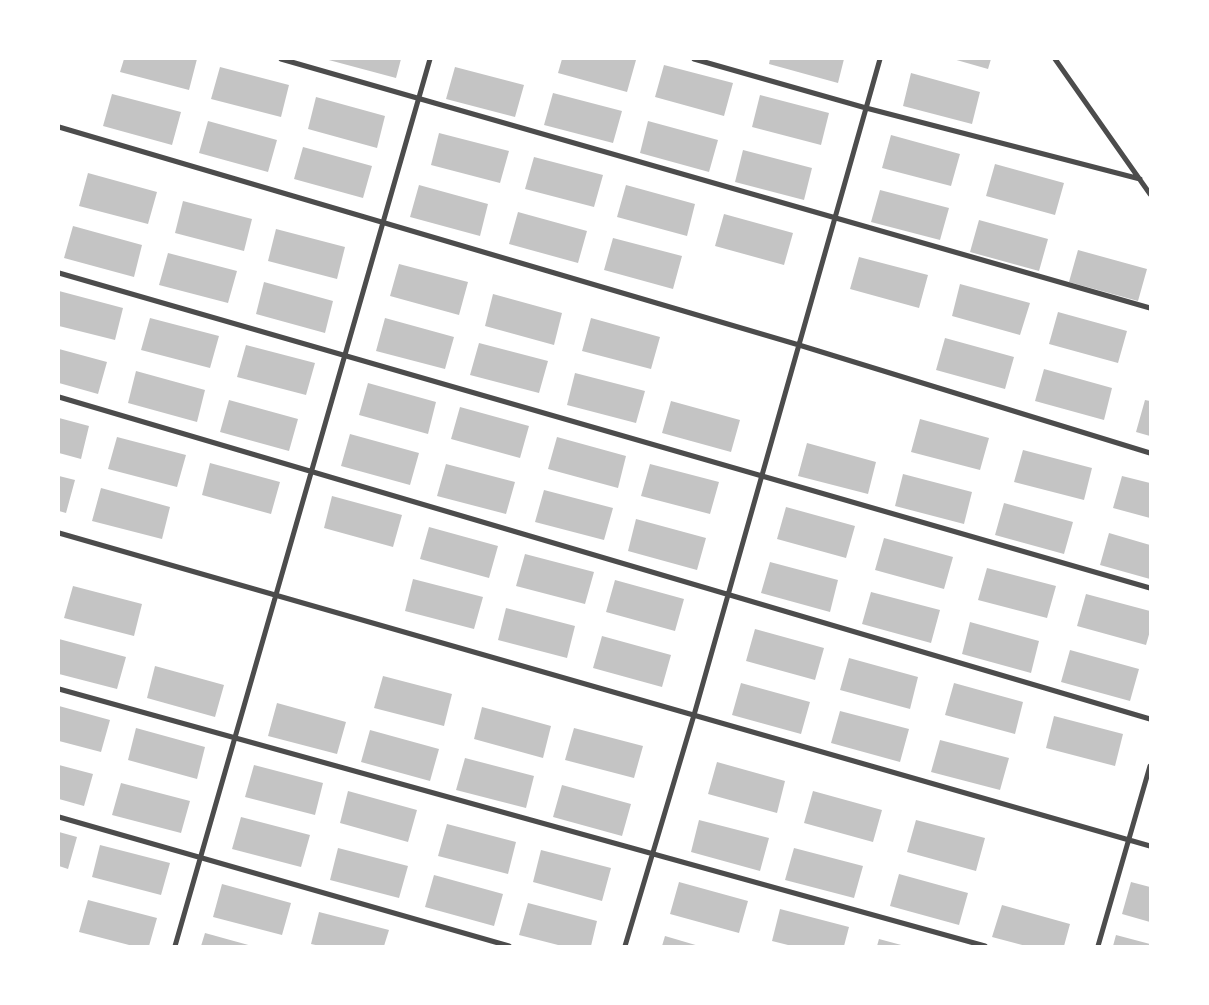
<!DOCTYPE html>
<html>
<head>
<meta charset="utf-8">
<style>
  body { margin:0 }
  #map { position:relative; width:1209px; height:1005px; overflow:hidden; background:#fff; font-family:"Open Sans",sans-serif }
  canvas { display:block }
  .frame { position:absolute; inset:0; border:60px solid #fff; pointer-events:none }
</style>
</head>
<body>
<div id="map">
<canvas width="1209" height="1005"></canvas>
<div class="frame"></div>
</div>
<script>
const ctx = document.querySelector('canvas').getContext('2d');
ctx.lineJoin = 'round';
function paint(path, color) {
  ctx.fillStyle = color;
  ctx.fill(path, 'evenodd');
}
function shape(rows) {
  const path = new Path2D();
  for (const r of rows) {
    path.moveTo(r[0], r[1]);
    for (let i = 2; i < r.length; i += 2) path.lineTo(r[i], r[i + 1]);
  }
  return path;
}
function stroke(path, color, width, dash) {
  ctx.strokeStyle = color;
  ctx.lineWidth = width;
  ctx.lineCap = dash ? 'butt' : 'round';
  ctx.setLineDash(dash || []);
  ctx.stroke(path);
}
const building = shape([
  [124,59,197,59,189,90,120,72],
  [325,59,401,59,396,78],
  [562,59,631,59,636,60,627,92,558,73],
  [770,59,844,59,838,83,769,64],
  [953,59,991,59,988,69],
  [664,65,733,83,724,116,655,97],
  [220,67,289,85,281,117,211,99],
  [455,67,524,85,515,117,446,99],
  [911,73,980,92,972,124,903,106],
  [553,93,622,111,613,143,544,125],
  [112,94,181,112,172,145,103,126],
  [760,95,829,113,821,145,752,127],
  [316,97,385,116,377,148,308,129],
  [208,121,277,140,268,172,199,153],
  [648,121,718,140,709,172,640,153],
  [439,133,509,151,500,183,431,165],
  [891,135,960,154,951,186,882,168],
  [303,147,372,166,363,198,294,179],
  [743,150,812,168,804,200,735,182],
  [534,157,603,175,594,207,525,189],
  [995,164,1064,183,1055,215,986,196],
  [88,173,157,192,148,224,79,206],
  [419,185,488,204,480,236,410,217],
  [626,185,695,204,687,236,617,217],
  [880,190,949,208,940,240,871,222],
  [183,201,252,219,244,251,175,233],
  [518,212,587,231,578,263,509,244],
  [724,214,793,233,784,265,715,246],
  [979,220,1048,239,1039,271,970,252],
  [73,226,142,245,134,277,64,258],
  [276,229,345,247,337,279,268,261],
  [613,238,682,256,673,289,604,270],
  [1078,250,1147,269,1138,301,1069,282],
  [168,253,237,271,228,303,159,285],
  [859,257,928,275,919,308,850,289],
  [399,264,468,282,459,315,390,296],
  [264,282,333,301,325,333,256,314],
  [960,284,1030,303,1020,335,952,316],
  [59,291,123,308,115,340,59,326],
  [493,294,562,313,554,345,485,326],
  [1058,312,1127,331,1118,363,1049,344],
  [150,318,219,336,210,368,141,350],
  [385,318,454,337,445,369,376,351],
  [591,318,660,337,651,369,582,351],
  [945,338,1014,357,1005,389,936,370],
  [479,343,548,361,539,393,470,375],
  [246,345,315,363,306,395,237,377],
  [59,349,107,362,98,394,59,383],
  [1044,369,1112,388,1104,420,1035,401],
  [136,371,205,390,197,422,128,403],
  [575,373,645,391,636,423,567,405],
  [368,383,436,402,428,434,359,415],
  [229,400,298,419,289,451,220,432],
  [1145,400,1150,401,1150,436,1136,432],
  [671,401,740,420,731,452,662,433],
  [460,407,529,426,520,458,451,439],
  [59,418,89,426,81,459,59,453],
  [920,419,989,438,980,470,911,452],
  [350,434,419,453,410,485,341,466],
  [117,437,186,455,177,487,108,469],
  [557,437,626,456,618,488,548,469],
  [807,443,876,462,868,494,798,476],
  [1023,450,1092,468,1084,500,1014,482],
  [210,463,280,482,271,514,202,495],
  [446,464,515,482,506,514,437,496],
  [650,464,719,482,710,514,641,496],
  [903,474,972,492,964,524,895,506],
  [59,476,75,480,66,513,59,511],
  [1122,476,1150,483,1150,518,1113,508],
  [101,488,170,507,162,539,92,521],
  [544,490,613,508,604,540,535,522],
  [332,496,402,515,393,547,324,528],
  [1004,503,1073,522,1064,554,995,535],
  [786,507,855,526,846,558,777,539],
  [636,519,706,538,697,570,628,551],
  [429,527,498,546,489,578,420,559],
  [1109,533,1150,545,1150,579,1100,565],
  [884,538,953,557,944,589,875,570],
  [525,554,594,572,585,604,516,586],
  [770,562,838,580,830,612,761,593],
  [987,568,1056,586,1047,618,978,600],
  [413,579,483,597,474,629,405,611],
  [615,580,684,599,675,631,606,612],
  [73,586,142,604,134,636,64,618],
  [871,592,940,610,931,643,862,624],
  [1086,594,1150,611,1150,631,1146,645,1077,626],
  [506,608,575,626,567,658,498,640],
  [970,622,1039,641,1031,673,962,654],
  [755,629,824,648,815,680,746,661],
  [602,636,671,655,662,687,593,668],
  [59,639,126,657,117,689,59,674],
  [1070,650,1139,669,1130,701,1061,682],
  [849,658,918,677,910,709,840,690],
  [155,666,224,685,215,717,147,698],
  [383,676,452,694,444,726,374,708],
  [741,683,810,702,801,734,732,715],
  [954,683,1023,702,1015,734,945,715],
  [277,703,346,722,337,754,268,736],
  [59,706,110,720,101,752,59,741],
  [482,707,551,726,543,758,474,739],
  [840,711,909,729,900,762,831,743],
  [1054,716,1123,734,1115,766,1046,748],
  [136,728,205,747,197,779,128,760],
  [574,728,643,746,634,778,565,760],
  [370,730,439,749,430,781,361,762],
  [940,740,1009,758,1000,790,931,772],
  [465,758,534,776,526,808,456,790],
  [717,762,785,781,777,813,708,794],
  [59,765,93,774,84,806,59,799],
  [254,765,323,783,315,815,245,797],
  [121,783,190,801,181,833,112,815],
  [562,785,631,804,622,836,553,817],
  [348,791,417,810,408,842,340,823],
  [813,791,882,810,873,842,804,823],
  [241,817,310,835,301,867,232,849],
  [699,820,769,838,760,871,691,852],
  [916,820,985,838,976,871,907,852],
  [447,824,516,842,508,874,438,856],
  [59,832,77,837,68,869,59,866],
  [100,845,170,863,161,895,92,877],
  [338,848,408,866,399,898,330,880],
  [794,848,863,866,854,898,785,880],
  [541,850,611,868,602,901,533,882],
  [899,874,968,893,959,925,890,906],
  [434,875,503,894,494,926,425,907],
  [679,882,748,901,739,933,670,914],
  [1131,882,1150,887,1150,922,1122,914],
  [222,884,291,903,282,935,213,917],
  [88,900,157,918,149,946,133,946,79,932],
  [528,903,597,921,591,946,562,946,519,935],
  [1002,905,1070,924,1064,946,1026,946,992,937],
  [780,909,849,927,844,946,792,946,772,941],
  [319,912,389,930,384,946,320,946,311,944],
  [205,933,252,946,201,946],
  [1116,935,1150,944,1150,946,1113,946],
  [665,936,699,946,662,946],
  [879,939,905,946,877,946]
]);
const minor = shape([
  [281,59,1150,308],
  [694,59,866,108,1140,179],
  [1055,59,1150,194],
  [59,127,799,345,1150,453],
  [59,273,1150,588],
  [59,397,1150,719],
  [59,533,1150,846],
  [59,689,985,946],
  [59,817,509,946],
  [175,946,430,59],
  [625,946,694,715,880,59],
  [1098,946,1150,766]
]);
paint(building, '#c4c4c4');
stroke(minor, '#4c4c4c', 5);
</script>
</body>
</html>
